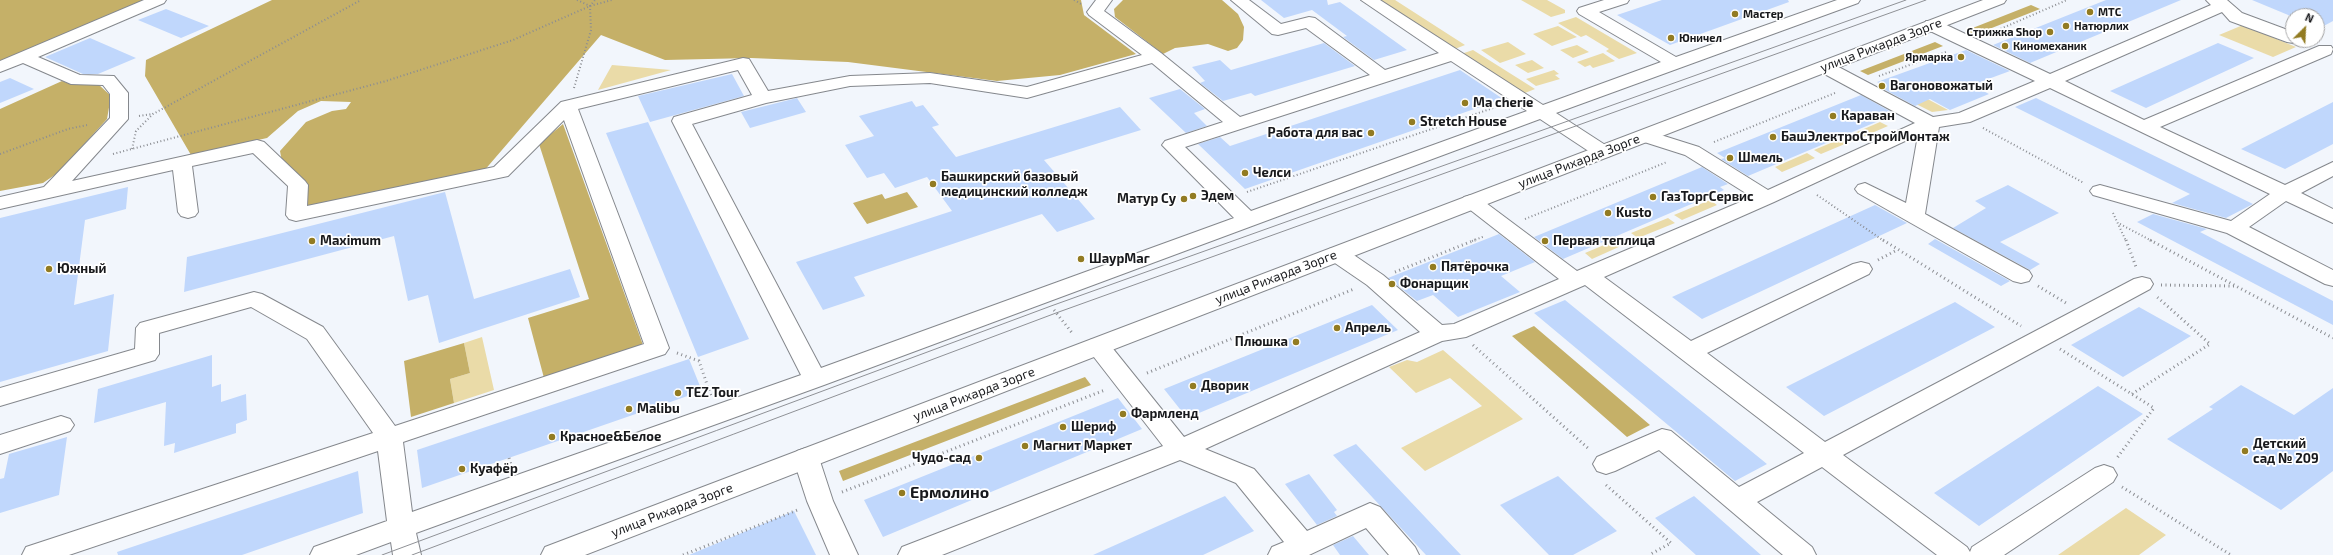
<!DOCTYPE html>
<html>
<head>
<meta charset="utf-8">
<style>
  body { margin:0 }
  #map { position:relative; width:2333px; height:555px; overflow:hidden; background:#f2f6fc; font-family:"Exo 2",sans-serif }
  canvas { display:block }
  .north { position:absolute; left:2285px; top:8px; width:40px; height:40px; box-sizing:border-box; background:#fff; border:1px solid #a3a3a4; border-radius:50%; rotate:24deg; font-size:11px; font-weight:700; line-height:16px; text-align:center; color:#18191c }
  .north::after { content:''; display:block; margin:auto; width:14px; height:18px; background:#927b22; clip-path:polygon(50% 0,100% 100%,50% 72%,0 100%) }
</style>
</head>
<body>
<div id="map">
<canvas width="2333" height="555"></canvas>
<div class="north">N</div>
</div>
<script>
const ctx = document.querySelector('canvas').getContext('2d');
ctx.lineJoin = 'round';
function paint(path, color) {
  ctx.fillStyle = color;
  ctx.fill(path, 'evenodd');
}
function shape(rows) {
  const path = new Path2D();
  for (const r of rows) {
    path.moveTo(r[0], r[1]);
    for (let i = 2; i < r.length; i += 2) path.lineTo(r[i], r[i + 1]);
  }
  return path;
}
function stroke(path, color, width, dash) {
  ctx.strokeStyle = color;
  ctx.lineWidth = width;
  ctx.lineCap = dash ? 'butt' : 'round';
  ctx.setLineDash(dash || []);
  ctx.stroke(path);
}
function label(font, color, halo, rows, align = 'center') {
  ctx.font = font + ' "Exo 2",sans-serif';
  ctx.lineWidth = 3.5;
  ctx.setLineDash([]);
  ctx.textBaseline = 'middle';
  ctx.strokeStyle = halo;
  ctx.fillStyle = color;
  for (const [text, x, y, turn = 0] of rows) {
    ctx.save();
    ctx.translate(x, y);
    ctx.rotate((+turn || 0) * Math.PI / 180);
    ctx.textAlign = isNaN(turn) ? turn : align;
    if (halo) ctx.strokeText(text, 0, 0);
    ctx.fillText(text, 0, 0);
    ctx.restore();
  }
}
const green = shape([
  [1380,0,1395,0,1465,45,1455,49],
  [1521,0,1547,0,1565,10,1565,13,1551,17],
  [1576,17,1637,53,1619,59,1606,51,1609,49,1586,35,1581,37,1558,23],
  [2243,25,2296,47,2273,57,2219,35],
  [1558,26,1577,37,1552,46,1533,34],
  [1508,42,1526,54,1500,63,1481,50],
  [1577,45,1589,52,1573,58,1560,50],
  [1473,50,1535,89,1520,95,1458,55],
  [1603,53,1615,61,1593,68,1590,65,1585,67,1577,62],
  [1532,60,1544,68,1528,73,1515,65],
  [612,65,671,70,598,90],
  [1554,70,1559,74,1555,75,1560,79,1536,86,1526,79],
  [1922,96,1948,110,1932,112,1910,101],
  [1880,122,1888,126,1858,139,1850,135],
  [1845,137,1852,141,1821,154,1814,150],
  [1807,153,1815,158,1782,172,1775,167],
  [1710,200,1717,205,1682,220,1674,215],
  [1668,218,1675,223,1638,238,1631,233],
  [1623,237,1630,242,1592,259,1585,253],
  [482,337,494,390,454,403,450,379,470,373,464,343],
  [1443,350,1523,419,1425,471,1401,448,1482,406,1450,378,1416,393,1389,367,1407,360,1417,362],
  [2126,508,2166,535,2139,555,2058,555]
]);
const forest = shape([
  [0,0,152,0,0,65],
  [272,0,1081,0,1084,15,1136,54,1060,75,997,81,848,62,751,58,665,60,601,35,483,172,299,210,283,167,280,151,306,122,332,111,346,109,351,102,321,101,298,111,267,138,191,155,145,76,146,60],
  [1123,0,1222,0,1238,14,1244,27,1243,40,1237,48,1228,51,1208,44,1175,48,1163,54,1115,17,1114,9],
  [2031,5,2040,9,1974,35,1965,31],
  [1935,42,1943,46,1868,75,1860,71],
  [62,81,73,85,98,84,111,96,107,119,59,172,43,183,0,191,0,109],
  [563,124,643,345,544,378,528,318,589,299,539,144],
  [907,192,918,207,867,224,853,203,882,194,885,199],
  [1534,326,1650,425,1627,437,1512,336],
  [464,343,470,373,450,379,454,403,411,417,404,361],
  [1085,377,1091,385,843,481,839,471]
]);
const building = shape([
  [1261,0,1327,0,1328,5,1340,2,1407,50,1374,60,1343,37,1347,36,1312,10,1284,18],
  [1662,0,1788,0,1789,2,1670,45,1617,15],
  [2106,0,2181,0,2030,63,1993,45],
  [2252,0,2333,0,2333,21,2320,28,2317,26,2317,16,2293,17],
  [166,9,209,26,181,38,138,20],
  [90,38,136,58,98,74,83,74,45,57],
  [1324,43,1355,66,1255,96,1251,93,1223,101,1200,83,1205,81,1192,67,1220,60,1231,70],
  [2218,43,2254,58,2146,108,2110,91],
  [1966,50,2010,71,1972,85,1989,94,1950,110,1930,99,1915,106,1880,87,1884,86,1877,82],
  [1460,70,1503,99,1245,189,1198,144,1220,137,1230,146],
  [732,74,744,96,650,122,638,96],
  [10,78,34,89,0,103,0,82],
  [1180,89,1205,109,1194,113,1207,126,1186,133,1149,98],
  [1861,95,1895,114,1748,176,1721,159,1725,158,1717,153],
  [797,98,806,112,750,128,741,112],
  [2036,98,2253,204,2226,218,2172,203,2190,194,2015,107],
  [912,101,916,107,923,105,939,125,932,127,956,157,1120,107,1141,130,1044,160,1095,219,1057,232,1042,214,854,277,865,296,823,310,796,262,952,211,927,177,895,188,884,173,867,178,845,145,874,136,859,116],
  [2333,102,2333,144,2285,169,2241,149],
  [648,122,749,339,698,357,606,133],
  [1702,167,1728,184,1720,187,1724,190,1563,259,1534,237],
  [2008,185,2059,213,2000,242,2040,264,2030,270,1953,228,1986,208,1975,201],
  [128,187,126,209,85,220,74,305,114,294,108,351,0,382,0,218],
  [445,192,474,299,570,269,580,297,439,343,428,295,408,301,394,236,184,292,187,257],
  [1875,205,1907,223,1702,319,1672,297],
  [2153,214,2207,229,2200,232,2333,301,2333,325,2137,222],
  [1499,234,1535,262,1501,276,1520,292,1458,317,1433,295,1417,301,1388,278],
  [1935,239,2010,281,2001,286,1928,244],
  [1565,300,1624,348,1767,464,1735,481,1534,313],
  [1955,302,1995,327,1824,416,1786,387],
  [1372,305,1398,330,1187,418,1164,389],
  [2139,307,2191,336,2123,377,2071,345],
  [212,355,212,387,221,384,221,402,246,394,247,420,236,424,236,433,174,453,175,443,164,446,166,402,94,423,98,389],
  [689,359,702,391,422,488,417,450],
  [2241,385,2294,415,2333,388,2333,471,2281,510,2167,439,2213,409,2209,407],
  [2098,386,2143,414,1979,526,1934,493],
  [1118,398,1142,429,883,537,864,500],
  [67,437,59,495,0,513,0,479,4,478,9,454],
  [1356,444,1461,555,1426,555,1333,455],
  [358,471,363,513,242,555,118,555,117,552],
  [1309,474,1337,510,1334,512,1337,516,1317,525,1285,484],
  [1558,476,1591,507,1617,531,1573,555,1549,555,1500,505],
  [1225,496,1254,531,1203,555,1093,555],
  [1694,496,1761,555,1696,555,1655,518],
  [794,511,816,555,689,555],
  [1353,536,1369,555,1340,555,1333,545]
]);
const pathFar1 = shape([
  [577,0,590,6],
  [1074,0,1081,4],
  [1991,33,2067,0],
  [1879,76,1946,52],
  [574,88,591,30,590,6,595,0],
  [139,116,152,114],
  [1983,128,2084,183],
  [1714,142,1835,93],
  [132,149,136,131,153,114,361,0],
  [0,154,68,129,87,125],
  [113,154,386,81,513,40,590,6,612,0],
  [1247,192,1499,106],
  [1817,195,1884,241],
  [2113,213,2126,241],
  [1525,219,1667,162],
  [2120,224,2152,241],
  [1472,241,1485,236]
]);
const path = shape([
  [1883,240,2021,326],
  [2126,240,2136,267],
  [2150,240,2333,338],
  [1878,260,1897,250],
  [1395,272,1475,240],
  [2161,285,2234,286],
  [2038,286,2066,303],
  [1054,310,1073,334],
  [1473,345,1590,450],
  [2060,349,2154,408,2117,458],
  [677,353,699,361,711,396],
  [1147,373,1354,289],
  [2132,394,2210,344,2156,296],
  [509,458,511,465],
  [1606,485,1671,543,1649,555],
  [2122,487,2231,555],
  [842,492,1105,390],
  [683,555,800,509]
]);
const minor = shape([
  [144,0,166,0,164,3,38,57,80,75,114,76,128,93,128,119,72,181,257,140,264,142,305,181,308,185,307,206,494,167,561,102,743,58,749,59,768,91,850,76,930,73,1027,87,1142,55,1089,15,1087,12,1096,0,1112,0,1104,11,1161,53,1240,117,1370,75,1306,28,1278,35,1272,34,1231,0,1249,0,1281,24,1309,17,1315,18,1385,70,1439,53,1361,0,1380,0,1543,105,1661,62,1579,14,1577,11,1579,8,1604,0,1629,0,1627,3,1599,12,1676,57,1837,0,1860,0,1858,3,1556,113,1610,148,1613,152,1610,156,1603,158,1596,156,1540,119,824,385,416,533,421,555,393,555,391,542,356,555,310,555,314,547,387,521,378,451,69,555,22,555,26,547,373,433,307,339,251,307,159,333,159,354,155,360,0,406,0,388,135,349,136,328,140,323,254,292,262,294,323,327,395,426,644,344,564,120,508,176,296,221,289,219,286,215,288,186,253,153,192,166,198,212,195,216,188,218,181,216,178,212,173,170,0,209,0,197,44,187,110,118,110,94,103,85,71,84,23,63,0,72,0,61,144,0],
  [1451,61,1527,111,1251,211,1185,147,1451,61],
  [1152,63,1223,122,1165,141,1162,145,1234,218,821,368,692,124,766,103,850,86,930,83,1027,98,1152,63],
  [738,70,752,95,674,117,672,121,801,375,412,512,403,442,665,354,669,348,578,109,738,70],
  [2206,0,2227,0,2242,13,2293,32,2293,40,2300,40,2293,43,2287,42,2230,21,2222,12,2065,81,2144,120,2319,46,2331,46,2333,49,2331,54,2160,127,2285,185,2333,162,2333,176,2301,193,2333,209,2333,223,2286,201,2249,227,2333,270,2333,286,2325,284,2227,233,2093,195,2090,191,2093,187,2100,185,2231,221,2270,194,2050,88,1970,122,1939,127,1925,214,2029,271,2032,276,2029,281,2021,283,2013,281,1858,193,1855,189,1858,185,1865,183,1906,203,1918,135,1774,202,1604,277,1691,341,1853,264,1861,262,1869,264,1872,269,1869,274,1707,353,1825,442,2134,279,2142,277,2150,279,2153,284,2150,289,1843,455,1967,547,1970,552,1972,547,2095,468,2104,465,2113,468,2117,475,2113,482,2004,555,1937,555,1822,467,1757,502,1812,547,1816,555,1783,555,1659,450,1615,471,1606,474,1597,471,1593,464,1597,457,1662,429,1671,431,1739,487,1804,453,1585,285,1466,337,1442,341,1205,449,1254,469,1307,531,1370,503,1380,507,1415,547,1419,555,1389,555,1366,528,1309,555,1268,555,1272,547,1284,542,1236,483,1180,460,942,555,898,555,902,547,1163,446,1090,352,1086,346,1090,340,1098,338,1106,340,1184,437,1420,332,1367,285,1329,259,1326,254,1329,249,1337,247,1345,249,1383,275,1442,325,1454,324,1559,279,1464,205,1461,201,1464,197,1471,195,1478,197,1577,271,1752,197,1685,155,1638,140,1635,136,1638,132,1645,130,1699,147,1768,190,1915,123,1819,71,1816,67,1819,63,1831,63,1933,117,1959,113,2035,81,1926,29,1924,25,1926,21,1938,21,2050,74,2211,5,2206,0],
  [61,416,70,419,74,425,70,431,0,454,0,435,61,416],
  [806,448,815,451,819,458,833,501,858,555,830,555,807,501,793,458,797,451,806,448]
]);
const major = shape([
  [1983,0,2006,0,2004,3,585,555,541,555,545,547,1983,0]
]);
const tram = shape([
  [382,555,1051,306,1906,0],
  [412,555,1056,313,1926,0]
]);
const markers = [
  [2090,12,4,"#927b22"],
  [1735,14,4,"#927b22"],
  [2066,26,4,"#927b22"],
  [2050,32,4,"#927b22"],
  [1671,38,4,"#927b22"],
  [2005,46,4,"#927b22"],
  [1961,57,4,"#927b22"],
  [1882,86,4,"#927b22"],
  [1465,103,4,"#927b22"],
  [1833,116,4,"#927b22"],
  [1412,122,4,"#927b22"],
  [1371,133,4,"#927b22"],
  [1773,137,4,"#927b22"],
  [1730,158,4,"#927b22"],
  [1245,173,4,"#927b22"],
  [933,184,4,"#927b22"],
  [1193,196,4,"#927b22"],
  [1653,197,4,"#927b22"],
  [1184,199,4,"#927b22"],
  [1608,213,4,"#927b22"],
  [312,241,4,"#927b22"],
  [1545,241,4,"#927b22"],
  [1081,259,4,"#927b22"],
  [1433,267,4,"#927b22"],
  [49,269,4,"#927b22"],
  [1392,284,4,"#927b22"],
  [1337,328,4,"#927b22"],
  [1296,342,4,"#927b22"],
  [1193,386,4,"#927b22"],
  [678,393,4,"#927b22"],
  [629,409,4,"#927b22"],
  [1123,414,4,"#927b22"],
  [1063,427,4,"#927b22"],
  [552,437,4,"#927b22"],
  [1025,446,4,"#927b22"],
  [2245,451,4,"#927b22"],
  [979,458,4,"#927b22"],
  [462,469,4,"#927b22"],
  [902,493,4,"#927b22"]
];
const farPoinames = [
  ["МТС",2098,12],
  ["Мастер",1743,14],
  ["Натюрлих",2074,26],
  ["Стрижка Shop",2042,32,"right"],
  ["Юничел",1679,38],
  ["Киномеханик",2013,46],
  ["Ярмарка",1953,57,"right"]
];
const streetNames = [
  ["улица Рихарда Зорге",1881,45,-21],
  ["улица Рихарда Зорге",1579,161,-21],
  ["улица Рихарда Зорге",1276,277,-21],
  ["улица Рихарда Зорге",974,394,-21],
  ["улица Рихарда Зорге",672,510,-21]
];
const poiNames = [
  ["Вагоновожатый",1890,86],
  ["Ma cherie",1473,103],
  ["Караван",1841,116],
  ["Stretch House",1420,122],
  ["Работа для вас",1363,133,"right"],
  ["БашЭлектроСтройМонтаж",1781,137],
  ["Шмель",1738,158],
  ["Челси",1253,173],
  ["Башкирский базовый",941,177],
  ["медицинский колледж",941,192],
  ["Эдем",1201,196],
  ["ГазТоргСервис",1661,197],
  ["Матур Су",1176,199,"right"],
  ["Kusto",1616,213],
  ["Maximum",320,241],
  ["Первая теплица",1553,241],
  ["ШаурМаг",1089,259],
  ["Пятёрочка",1441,267],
  ["Южный",57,269],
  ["Фонарщик",1400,284],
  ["Апрель",1345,328],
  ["Плюшка",1288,342,"right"],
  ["Дворик",1201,386],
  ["TEZ Tour",686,393],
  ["Malibu",637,409],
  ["Фармленд",1131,414],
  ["Шериф",1071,427],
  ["Красное&Белое",560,437],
  ["Детский",2253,444],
  ["сад № 209",2253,459],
  ["Магнит Маркет",1033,446],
  ["Чудо-сад",971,458,"right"],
  ["Куафёр",470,469]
];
const nearPoinames = [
  ["Ермолино",910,493]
];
paint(green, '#eadba8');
paint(forest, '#c5b068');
paint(building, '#c0d7fc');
stroke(minor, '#85888d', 2);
stroke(major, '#85888d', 2);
stroke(pathFar1, '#8b8d92', 2, [1, 2.5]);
stroke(path, '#8b8d92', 3, [1, 3.5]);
paint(minor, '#fff');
paint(major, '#fff');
stroke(tram, '#8f9196', 1);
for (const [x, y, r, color] of markers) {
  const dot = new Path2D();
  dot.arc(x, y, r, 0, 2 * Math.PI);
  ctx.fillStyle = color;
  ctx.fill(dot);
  stroke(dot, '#fff', 1.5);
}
label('bold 11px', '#18191c', '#fff', farPoinames, 'left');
label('13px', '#18191c', '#fff', streetNames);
label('bold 13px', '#18191c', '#fff', poiNames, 'left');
label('bold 16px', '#18191c', '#fff', nearPoinames, 'left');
</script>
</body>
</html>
